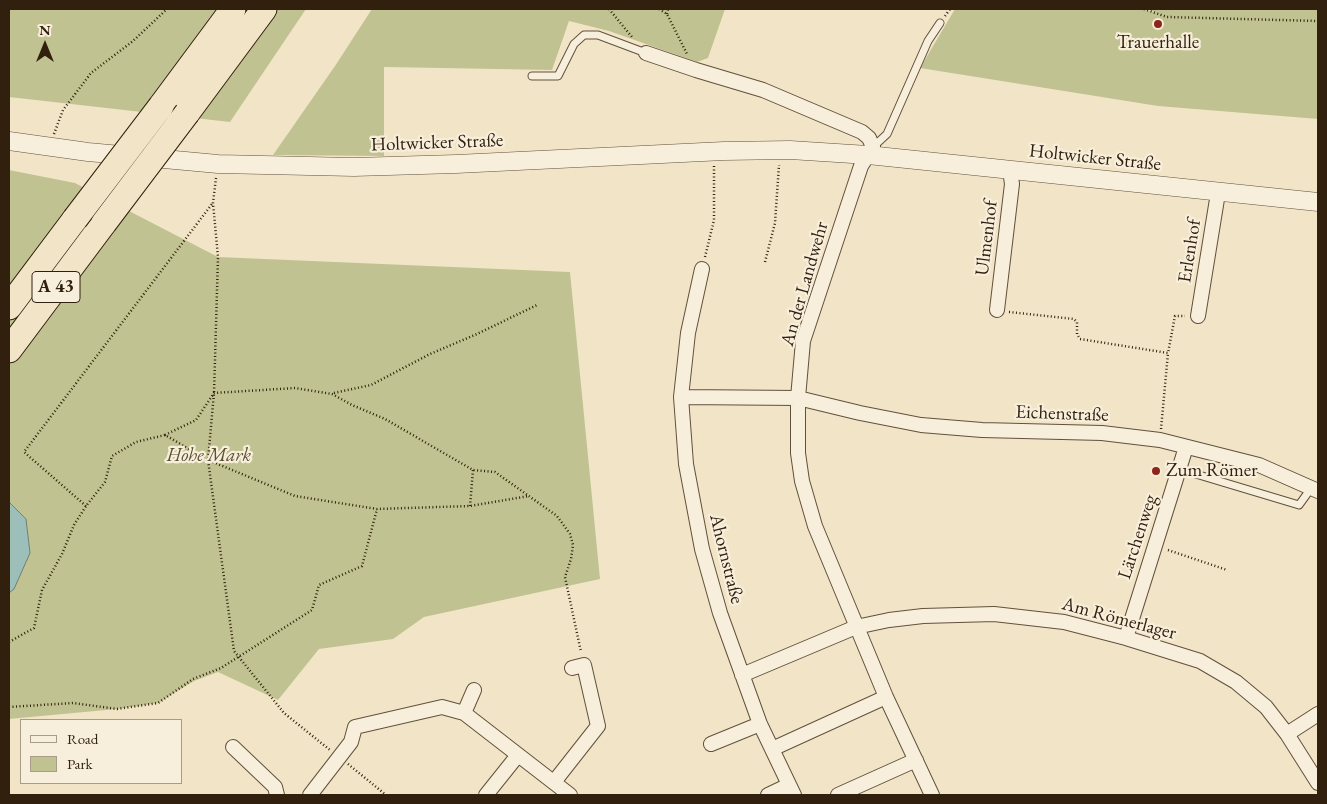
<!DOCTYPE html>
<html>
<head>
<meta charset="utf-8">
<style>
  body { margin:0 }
  #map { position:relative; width:1327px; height:804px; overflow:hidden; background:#f2e5c7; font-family:"EB Garamond",serif }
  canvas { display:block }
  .frame { position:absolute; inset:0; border:10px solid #31200d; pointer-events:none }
  .legend { position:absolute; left:20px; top:719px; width:162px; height:65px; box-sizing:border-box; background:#f7eedb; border:1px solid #a89c89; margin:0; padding:6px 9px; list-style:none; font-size:15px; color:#31200d }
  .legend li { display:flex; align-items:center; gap:10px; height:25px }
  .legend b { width:25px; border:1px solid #a89c89 }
  .north { position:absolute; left:20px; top:20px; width:50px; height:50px; -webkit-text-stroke:4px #f7eedb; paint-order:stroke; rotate:0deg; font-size:14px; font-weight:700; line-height:20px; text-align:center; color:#31200d }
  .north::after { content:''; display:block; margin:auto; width:18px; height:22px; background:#31200d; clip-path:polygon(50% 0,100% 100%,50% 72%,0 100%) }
</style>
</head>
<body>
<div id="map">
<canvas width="1327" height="804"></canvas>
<div class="frame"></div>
<ul class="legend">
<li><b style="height:6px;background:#f7eedb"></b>Road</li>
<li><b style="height:14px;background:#c0c391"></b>Park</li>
</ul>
<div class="north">N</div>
</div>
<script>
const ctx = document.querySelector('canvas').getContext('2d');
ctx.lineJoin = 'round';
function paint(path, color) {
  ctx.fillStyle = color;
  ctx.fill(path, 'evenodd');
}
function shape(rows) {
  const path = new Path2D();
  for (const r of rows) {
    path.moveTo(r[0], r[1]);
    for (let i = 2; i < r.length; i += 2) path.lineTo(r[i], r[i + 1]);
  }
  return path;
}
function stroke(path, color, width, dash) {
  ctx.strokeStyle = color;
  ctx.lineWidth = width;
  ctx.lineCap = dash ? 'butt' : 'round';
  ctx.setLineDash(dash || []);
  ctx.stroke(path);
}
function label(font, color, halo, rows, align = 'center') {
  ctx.font = font + ' "EB Garamond",serif';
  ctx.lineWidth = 4.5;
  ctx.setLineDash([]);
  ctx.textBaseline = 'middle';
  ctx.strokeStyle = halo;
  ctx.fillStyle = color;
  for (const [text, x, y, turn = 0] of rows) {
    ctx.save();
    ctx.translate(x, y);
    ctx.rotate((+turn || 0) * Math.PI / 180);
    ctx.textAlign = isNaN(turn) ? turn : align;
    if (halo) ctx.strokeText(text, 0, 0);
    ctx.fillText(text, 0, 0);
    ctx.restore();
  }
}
const green = shape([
  [9,9,306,9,230,122,9,97],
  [372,9,725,9,708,58,697,62,609,31,569,21,552,70,384,67,384,156,273,155,335,66],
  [955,9,1141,9,1157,13,1147,9,1318,9,1318,119,1158,106,920,68],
  [9,170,75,183,218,257,570,272,600,579,424,617,393,639,319,649,278,700,218,672,194,681,158,703,117,709,9,719]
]);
const water = shape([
  [9,502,26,519,30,553,14,589,9,593,9,502]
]);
const path = shape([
  [609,9,632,37],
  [659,9,667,14,687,54],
  [1144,9,1167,17,1318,21],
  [667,14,668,9],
  [945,16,950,9],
  [54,134,63,110,91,73,133,41,167,9],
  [216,178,213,203,218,257,214,393,208,460,234,651,284,713,330,750],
  [705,257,714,220,714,166],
  [765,262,775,223,779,165],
  [1009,312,1074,319,1077,322,1077,334,1080,339,1168,353,1175,316,1185,316],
  [334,393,371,385,430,354,477,334,537,305],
  [1161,429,1168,353],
  [165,435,196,420,214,393,295,388,332,394,352,405,385,419,473,470,495,472,557,516,570,534,573,545,571,559,565,577,581,652],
  [86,506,24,452,212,204],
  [470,506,473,470],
  [1168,550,1227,570],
  [9,642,34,628,42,590,62,554,74,525,86,506,105,482,112,456,136,442,165,435,208,460,295,496,377,509,470,506,529,496],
  [9,707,73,703,117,709,158,703,193,679,221,668,312,610,319,585,362,566,377,509],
  [348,764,386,795]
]);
const service = shape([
  [532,76,558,76,574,44,584,35,598,35,646,53],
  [873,147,887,134,928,41,940,23],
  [1179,469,1299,505,1312,487]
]);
const minor = shape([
  [646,53,696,70,763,90,862,132,869,138,873,147,861,166,803,341,798,398,798,453,802,481,815,526,886,697,932,795],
  [702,269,688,333,681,397,686,464,702,549,720,613,760,724,794,795],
  [997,310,1012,184,1010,170],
  [1198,316,1218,193],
  [681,397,798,398,860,413,921,425,982,430,1102,433,1160,440,1259,465,1318,491],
  [1126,638,1186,447],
  [742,675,856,627,889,620,923,616,994,614,1064,622,1126,638,1200,661,1236,682,1266,707,1287,734,1318,783],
  [464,713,474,690],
  [1287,734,1318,714],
  [711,744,760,724],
  [233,747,275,787,277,795],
  [772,749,886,697],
  [554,782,598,726,584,665,572,668],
  [310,795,351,742,355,727,442,707,464,713,570,795],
  [486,795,518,755],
  [768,795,789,785],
  [838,795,916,760]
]);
const tertiary = shape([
  [9,141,88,152,218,164,354,167,456,164,724,151,790,150,868,155,1318,202]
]);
const motorway = shape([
  [161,106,233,9],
  [187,113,264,9],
  [9,307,75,219],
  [9,350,104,223]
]);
const motorwayBridge = shape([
  [75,219,161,106],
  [104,223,187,113]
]);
const markers = [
  [1158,24,5,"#8f2418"],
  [1156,471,5,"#8f2418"]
];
const shields = [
  [56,287,48]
];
const shieldNames = [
  ["A 43",56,287]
];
const poiNames = [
  ["Trauerhalle",1158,43],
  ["Zum Römer",1166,471,"left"]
];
const streetNames = [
  ["Holtwicker Straße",437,143,-2],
  ["Holtwicker Straße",1095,158,6],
  ["Ulmenhof",987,238,-83],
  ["Erlenhof",1190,251,-81],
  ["An der Landwehr",805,284,-74],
  ["Eichenstraße",1062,414,2],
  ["Lärchenweg",1138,537,-72],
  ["Ahornstraße",726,559,76],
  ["Am Römerlager",1119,619,15]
];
const parkNames = [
  ["Hohe Mark",209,456]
];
paint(green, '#c0c391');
paint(water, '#9cbfb9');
stroke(water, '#717f74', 1);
stroke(service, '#61513c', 9);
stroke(minor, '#61513c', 16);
stroke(tertiary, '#61513c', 19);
stroke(motorway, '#31200d', 27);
stroke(path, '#31200d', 2.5, [1, 2.5]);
stroke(service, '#f7eedb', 7);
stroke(minor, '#f7eedb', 14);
stroke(tertiary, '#f7eedb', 18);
stroke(motorway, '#f2e5c7', 25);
stroke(motorwayBridge, '#31200d', 27, []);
stroke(motorwayBridge, '#f2e5c7', 25);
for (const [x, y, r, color] of markers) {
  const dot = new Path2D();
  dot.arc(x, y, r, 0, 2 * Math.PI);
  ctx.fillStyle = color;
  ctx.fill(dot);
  stroke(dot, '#f7eedb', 2);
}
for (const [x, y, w] of shields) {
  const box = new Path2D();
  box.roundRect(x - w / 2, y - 15.5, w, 31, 4);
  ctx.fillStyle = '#f7eedb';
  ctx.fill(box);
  stroke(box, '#31200d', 1);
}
label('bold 18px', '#31200d', null, shieldNames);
label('19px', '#31200d', '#f7eedb', poiNames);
label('19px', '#31200d', '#f7eedb', streetNames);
label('italic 19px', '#5c5135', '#f7eedb', parkNames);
</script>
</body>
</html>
